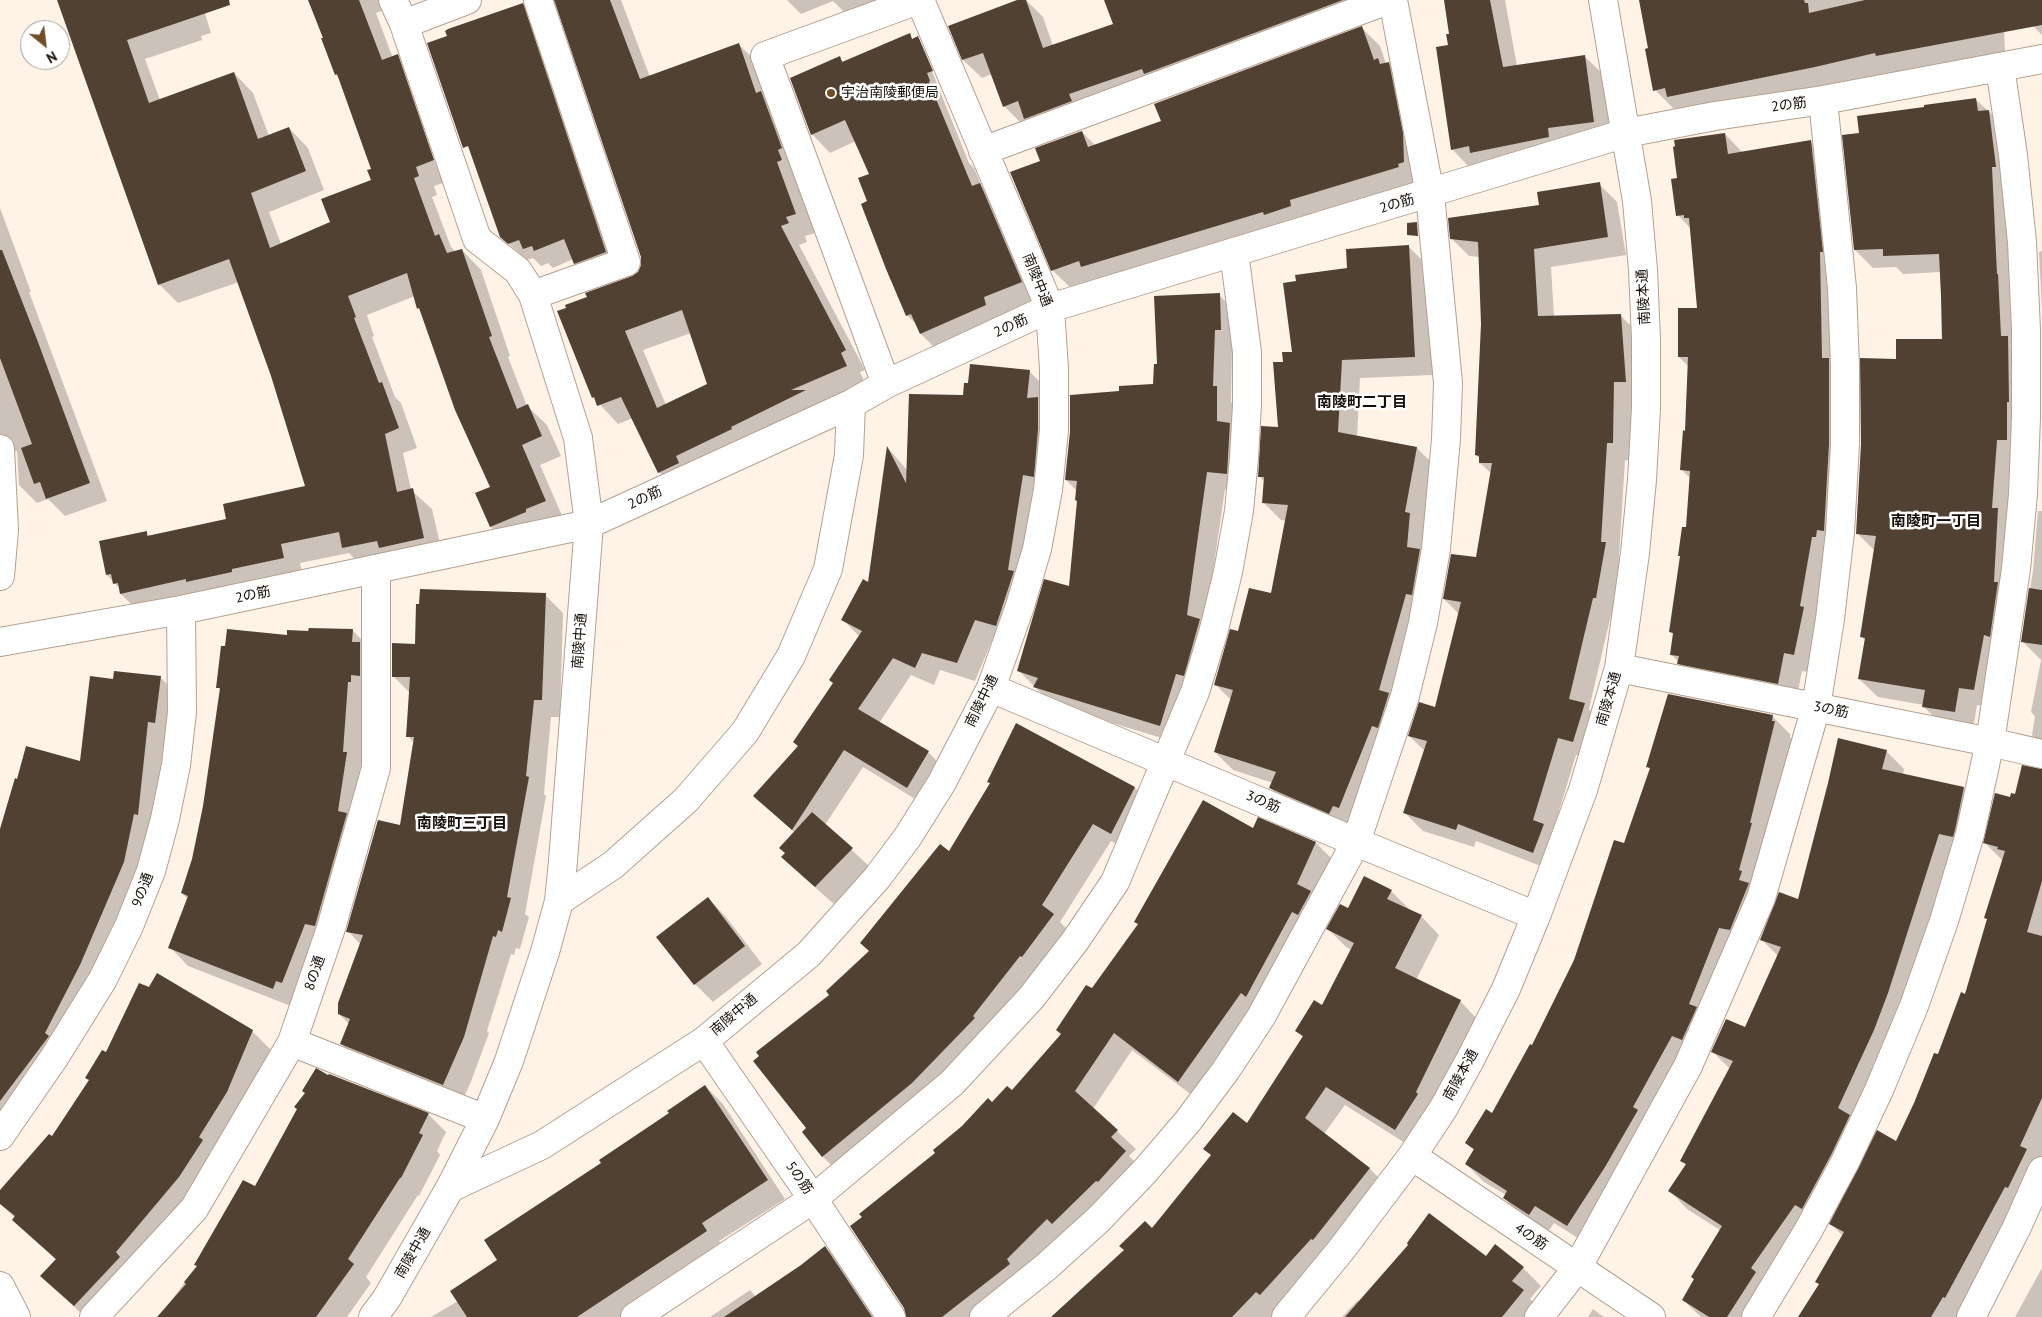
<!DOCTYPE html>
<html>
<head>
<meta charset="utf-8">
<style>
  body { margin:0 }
  #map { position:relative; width:2042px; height:1317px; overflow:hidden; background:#fff3e8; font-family:"PT Sans",sans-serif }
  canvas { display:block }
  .north { position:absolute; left:20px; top:20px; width:50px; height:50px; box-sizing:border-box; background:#fff; border:1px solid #a29f9d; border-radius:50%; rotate:151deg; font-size:14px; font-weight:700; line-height:20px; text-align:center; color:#160f09 }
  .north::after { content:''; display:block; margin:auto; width:18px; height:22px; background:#714d28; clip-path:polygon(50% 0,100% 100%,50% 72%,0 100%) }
</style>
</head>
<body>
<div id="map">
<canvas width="2042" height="1317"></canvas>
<div class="north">N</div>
</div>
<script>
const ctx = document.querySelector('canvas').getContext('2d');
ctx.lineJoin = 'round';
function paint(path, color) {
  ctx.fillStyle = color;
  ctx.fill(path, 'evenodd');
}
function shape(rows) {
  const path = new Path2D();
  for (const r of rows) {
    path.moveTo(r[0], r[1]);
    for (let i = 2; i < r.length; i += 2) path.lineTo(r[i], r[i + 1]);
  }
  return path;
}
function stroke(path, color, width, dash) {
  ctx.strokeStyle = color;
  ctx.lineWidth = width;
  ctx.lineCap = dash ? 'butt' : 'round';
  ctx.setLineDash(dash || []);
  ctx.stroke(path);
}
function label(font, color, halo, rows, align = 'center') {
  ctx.font = font + ' "PT Sans","Noto Sans JP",sans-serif';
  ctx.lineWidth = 5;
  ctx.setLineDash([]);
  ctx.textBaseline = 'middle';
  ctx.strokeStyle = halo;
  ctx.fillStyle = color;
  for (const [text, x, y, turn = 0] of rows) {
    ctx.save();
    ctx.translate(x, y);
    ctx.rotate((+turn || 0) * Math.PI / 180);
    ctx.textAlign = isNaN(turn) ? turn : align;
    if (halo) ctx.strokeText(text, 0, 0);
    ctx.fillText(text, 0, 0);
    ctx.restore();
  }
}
const shadow = shape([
  [59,0,201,0,211,33,201,36,202,40,145,59,160,100,234,73,253,93,269,136,289,128,308,148,324,190,269,212,281,244,331,223,372,180,373,169,340,79,336,75,311,0,409,0,376,13,400,77,403,80,443,183,434,186,437,195,432,197,451,247,456,252,462,250,481,270,510,356,508,357,527,406,547,425,561,456,540,465,564,520,510,546,491,527,492,487,415,296,367,315,374,336,372,337,395,397,401,403,417,448,403,453,411,490,432,509,443,557,363,567,349,553,300,563,303,577,140,613,121,594,120,589,107,575,146,532,150,536,228,520,307,487,272,376,239,282,178,303,159,284],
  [556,0,621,0,650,77,738,44,758,63,800,180,796,181,815,233,805,236,807,242,799,245,865,370,860,372,866,385,678,491,659,472,633,418,618,424,593,397,632,278,639,273,643,265,642,257],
  [691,333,709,385,666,405,643,350],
  [787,0,898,0,851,19,833,1,801,14],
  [1020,0,1026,0,1043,17,1053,46,1115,25,1106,0,1380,0,1022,124,1004,106,992,74,982,78,963,60,955,40],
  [1445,0,1505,0,1517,66,1584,56,1603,74,1611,140,1470,168,1452,149,1451,35],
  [1640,0,2042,0,2042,35,2033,26,2004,27,2005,54,1896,75,1893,72,1835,86,1687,116,1679,108,1674,109,1655,90],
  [523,4,540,22,623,270,592,281,575,263,573,259,553,268,548,263,541,266,533,258,527,260,501,237],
  [1362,28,1380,46,1386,64,1388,63,1407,82,1417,185,1100,284,1095,279,1071,288,1052,270,1041,162,1082,132,1096,146,1162,122],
  [925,54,969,163,974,168,982,187,998,203,1040,301,1002,315,1003,324,939,352,921,334,917,325,907,315,869,202,871,174,856,141,830,153,812,134,840,58,844,63],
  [1975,99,2008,129,2028,349,1992,707,1977,705,1973,730,1942,725,1924,707,1924,705,1878,697,1859,679,1866,641,1862,637,1875,551,1857,533,1862,444,1897,360,1943,340,1941,272,1903,274,1896,267,1873,268,1855,250,1860,134,1926,108],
  [1725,134,1743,153,1811,142,1829,160,1847,378,1812,673,1802,671,1796,701,1696,681,1672,655,1674,635,1671,631,1687,528,1691,479,1682,470,1686,432,1689,367,1679,357,1698,309,1691,229,1678,215,1679,179],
  [1599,184,1617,202,1626,255,1551,267,1554,317,1620,315,1638,333,1643,399,1632,400,1630,461,1625,460,1619,557,1623,561,1614,616,1611,615,1589,709,1602,722,1591,759,1576,755,1552,834,1562,843,1551,870,1476,841,1474,847,1423,831,1405,813,1425,751,1409,736,1436,708,1459,614,1444,599,1477,559,1492,474,1480,463,1480,459,1476,455,1482,324,1480,257,1469,256,1451,238],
  [0,208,31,292,29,292,107,501,65,516,48,499,37,503,19,485,17,451,10,453,0,516],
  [1409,247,1427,265,1433,375,1360,378,1357,437,1417,448,1435,466,1423,528,1428,532,1424,612,1348,831,1289,806,1271,788,1273,783,1233,770,1215,752,1231,700,1215,684,1239,633,1272,595,1286,521,1281,520,1263,502,1265,482,1259,476,1279,429,1284,363,1294,353,1348,269],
  [2042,251,2042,311,2039,252],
  [1219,295,1237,313,1238,347,1232,348,1231,402,1234,406,1245,491,1225,489,1205,626,1178,743,1053,705,1018,670,1070,588,1078,502,1077,491,1066,480,1121,392,1154,385,1158,365],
  [1029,371,1047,389,1014,643,993,638,975,681,940,670,934,685,911,675,879,723,928,752,946,770,925,805,863,767,825,825,870,867,834,904,801,875,786,853,795,833,755,796,799,747,859,636,843,620,869,584,888,448,907,470,964,397],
  [2038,511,2042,511,2042,745,2032,735,2035,716,2031,712,2041,660,2022,641,2033,571],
  [545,595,563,613,560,717,551,717,544,794,546,796,525,914,529,917,520,949,516,948,514,955,511,954,487,1031,489,1033,470,1084,461,1103,360,1062,342,1044,349,1024,339,1014,360,944,348,931,401,827,414,743,408,736,410,693,393,676,416,645],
  [352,630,371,649,361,768,364,772,357,825,291,1006,188,966,170,947,188,899,182,893,193,860,204,806,221,690,217,687,288,637,310,632],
  [160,677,179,696,156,832,141,881,0,1140,0,828,2,828,81,763,114,681],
  [1772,716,1790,734,1790,737,1793,741,1701,1057,1586,1243,1554,1223,1548,1232,1522,1216,1504,1198,1506,1195,1484,1182,1466,1164,1474,1151,1466,1143,1492,1114,1532,1047,1575,960,1625,845,1651,770,1648,767],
  [1016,724,1135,788,1153,806,1129,851,1111,841,1060,922,1071,933,1020,995,841,1175,823,1157,803,1133,808,1129,831,995,870,951,950,852,991,784,988,782],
  [1886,751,1904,769,1903,775,1964,788,1982,806,1906,1012,1757,1317,1701,1317,1683,1300,1720,1230,1687,1209,1669,1190,1686,1165,1682,1160,1730,1069,1713,1052,1746,1029,1778,956,1761,939,1799,900],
  [2042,770,2042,1173,1959,1317,1799,1317,1820,1285,1817,1282,1843,1236,1831,1224,1897,1142,1966,995,1988,920,1986,918,2003,861,1985,843,2011,798,2016,795],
  [1258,819,1316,843,1334,861,1317,898,1197,1099,1132,1050,1093,1109,1136,1149,1129,1156,1144,1170,983,1317,907,1317,937,1153,992,1104,1012,1092,1062,1035,1092,990,1254,830],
  [1391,891,1409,909,1408,910,1421,916,1439,935,1416,980,1460,1001,1478,1020,1413,1148,1345,1105,1324,1134,1370,1169,1388,1187,1274,1317,1054,1317,1152,1230,1247,1125,1303,1037,1297,1031,1322,1007,1352,950,1346,947,1328,929,1348,909],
  [708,898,726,917,762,964,713,1002,695,984],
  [157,974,252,1031,271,1050,245,1110,196,1195,85,1317,41,1276,56,1260,13,1220,15,1218,0,1203,52,1138],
  [329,1077,428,1114,446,1132,437,1151,440,1155,419,1196,418,1195,366,1277,371,1283,347,1317,159,1317,255,1188],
  [705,1086,723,1104,785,1199,719,1241,724,1249,623,1317,431,1317,458,1301,602,1163],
  [825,1247,843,1265,877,1317,710,1317,750,1290,756,1297,801,1266],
  [1486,1258,1523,1268,1541,1286,1530,1299,1541,1309,1534,1317,1342,1317,1358,1300,1360,1302],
  [2042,1268,2042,1317,2015,1317],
  [1593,1309,1604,1317,1588,1317]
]);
const building = shape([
  [57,0,229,0,230,5,127,40,149,103,234,72,258,139,289,127,306,171,251,193,270,248,330,222,321,199,371,180,367,170,371,169,337,74,335,75,321,38,323,38,308,0,359,0,382,60,398,54,434,160,416,167,419,176,414,178,435,236,439,234,447,253,462,249,492,336,489,337,517,409,528,404,542,436,522,445,546,501,526,509,526,512,490,527,475,493,490,487,455,410,419,308,417,309,407,273,348,296,356,317,354,318,379,383,382,382,399,428,385,434,397,492,413,488,424,538,379,548,377,541,342,548,339,532,281,544,284,558,232,569,232,572,186,582,186,579,120,594,118,583,113,584,111,574,106,575,99,541,147,531,147,536,226,519,223,504,305,486,271,376,229,259,158,285],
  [554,0,610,0,640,79,739,43,756,93,761,91,782,148,778,150,782,160,777,162,796,214,786,217,789,223,781,226,846,350,841,353,847,366,791,390,806,390,731,427,732,429,676,456,679,463,658,473,621,397,597,406,594,397,592,398,557,311,566,308,565,305,587,297,585,293,632,276,638,272,641,265,641,257],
  [682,310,707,384,657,408,625,331],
  [1017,0,1026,0,1043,48,1113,24,1104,0,1343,0,1144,74,1142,69,1069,94,1072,101,1024,119,1018,101,1003,107,983,53,962,60,948,26],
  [1444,0,1490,0,1503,67,1585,55,1594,122,1548,128,1549,137,1470,153,1469,146,1451,150,1436,47,1448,45,1446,34,1449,34],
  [1639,0,1804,0,1805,3,1808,3,1809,13,1865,0,2042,0,2042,25,1876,56,1875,53,1815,67,1667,97,1665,88,1653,91,1645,49,1648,48],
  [523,3,606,252,574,264,564,239,534,251,532,246,523,249,519,240,508,244,500,237,468,146,463,148,427,43,447,36,445,31,448,29],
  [1362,26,1374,60,1378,58,1380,64,1389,62,1403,133,1404,162,1398,164,1399,167,1290,200,1291,206,1264,215,1263,212,1081,267,1079,261,1051,271,1010,172,1040,161,1035,148,1082,131,1088,147,1161,121,1154,104],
  [910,33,912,39,918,36,933,71,927,73,930,81,929,82,972,186,980,183,1022,282,984,297,986,305,920,334,911,314,906,316,886,269,861,204,867,201,858,178,869,174,845,120,811,135,790,78,840,56,842,62],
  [1976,98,1978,111,1989,110,1996,167,1992,167,1997,274,1998,274,2001,336,2008,336,2009,402,2007,402,2007,440,1997,440,1992,508,1998,508,1994,582,1998,582,1990,637,1984,635,1974,690,1959,688,1955,712,1922,707,1925,690,1858,679,1865,638,1860,637,1876,536,1856,534,1861,444,1860,358,1896,359,1896,339,1942,339,1941,296,1939,254,1883,256,1883,249,1854,250,1842,135,1859,133,1857,116,1924,107,1924,105],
  [1725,133,1728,154,1811,140,1823,252,1820,252,1822,358,1829,358,1829,444,1824,531,1817,530,1816,537,1812,537,1800,606,1804,607,1794,655,1784,653,1778,684,1677,664,1679,656,1670,655,1673,633,1669,632,1680,556,1678,556,1682,527,1686,527,1690,471,1680,470,1683,430,1685,431,1688,357,1678,357,1678,308,1697,308,1689,218,1684,218,1684,215,1676,216,1671,179,1677,178,1673,147,1675,146,1674,140],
  [1600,182,1608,237,1534,249,1538,316,1621,314,1626,382,1614,382,1613,443,1607,443,1601,542,1606,542,1596,598,1593,598,1569,699,1585,703,1573,742,1558,738,1533,820,1544,824,1533,853,1458,824,1456,830,1403,813,1427,741,1408,736,1419,702,1435,707,1461,602,1443,599,1451,554,1476,557,1492,463,1479,463,1479,456,1475,455,1481,324,1478,242,1450,239,1448,218,1539,205,1537,192],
  [1417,222,1418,236,1407,235,1407,223],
  [1409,245,1415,357,1342,360,1338,432,1417,447,1405,512,1410,513,1407,547,1420,549,1412,595,1406,594,1379,690,1389,693,1378,728,1372,726,1339,808,1333,806,1329,814,1269,788,1276,772,1214,752,1233,690,1214,685,1230,629,1238,631,1249,588,1271,593,1288,505,1262,503,1264,477,1258,477,1261,426,1278,427,1273,362,1283,362,1282,352,1292,352,1283,283,1296,281,1295,275,1347,268,1346,249],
  [0,250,2,250,38,342,90,483,46,499,40,482,34,484,21,448,32,444,0,358],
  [1220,293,1221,330,1215,330,1213,386,1217,386,1217,421,1230,423,1227,474,1207,472,1187,615,1200,619,1184,676,1176,674,1160,726,1033,687,1038,678,1017,671,1044,579,1069,586,1077,501,1075,500,1077,481,1065,480,1070,432,1070,395,1119,391,1119,386,1153,384,1154,364,1157,364,1154,296],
  [970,364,1030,370,1027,398,1038,397,1038,429,1034,477,1023,475,1008,570,1014,571,996,626,975,620,957,663,922,653,915,668,893,658,858,709,929,751,907,788,844,750,792,830,753,796,798,746,793,742,833,683,829,680,862,631,841,620,863,579,868,582,887,446,906,483,909,394,963,395,964,383,968,383],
  [2029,588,2042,590,2042,645,2021,642],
  [420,589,546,593,542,700,534,700,526,776,529,777,507,897,511,898,502,932,498,930,496,937,493,936,464,1037,443,1085,340,1044,350,1019,338,1014,338,1003,363,935,346,932,378,820,400,825,414,737,406,737,410,677,392,677,392,643,415,644,416,604,419,604],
  [309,628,353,629,352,642,360,642,360,676,351,675,351,682,348,682,343,752,347,752,338,811,347,813,315,926,305,924,282,983,276,981,273,989,168,948,188,896,181,893,192,859,203,806,220,688,216,688,221,646,225,646,227,629,287,635,287,630,308,631],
  [114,671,161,676,155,723,148,722,138,815,134,814,124,862,80,965,45,1033,49,1036,0,1101,0,829,15,778,17,779,26,746,80,761,90,676,113,679],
  [1668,694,1773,715,1772,721,1775,721,1750,823,1752,823,1739,870,1742,871,1739,880,1749,883,1730,930,1719,928,1689,1004,1697,1007,1682,1040,1672,1036,1633,1107,1638,1110,1605,1167,1567,1226,1535,1206,1529,1215,1503,1198,1507,1191,1465,1164,1474,1149,1465,1143,1486,1109,1492,1113,1530,1044,1532,1045,1574,960,1614,840,1624,843,1650,768,1646,767],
  [1016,723,1135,787,1111,834,1093,824,1042,905,1054,914,1022,957,1020,956,973,1016,975,1018,912,1083,822,1157,802,1132,806,1128,753,1061,759,1056,756,1052,829,995,826,991,869,951,860,943,940,844,949,851,990,783,987,782],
  [1838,738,1887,750,1882,769,1964,787,1955,830,1953,837,1939,834,1888,993,1874,1030,1838,1108,1850,1115,1831,1155,1802,1209,1795,1205,1751,1268,1756,1272,1727,1317,1709,1317,1682,1300,1694,1279,1691,1277,1722,1226,1668,1191,1686,1164,1680,1161,1733,1061,1711,1052,1726,1019,1745,1027,1781,947,1760,940,1779,892,1798,899,1828,783],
  [2022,765,2042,769,2042,881,2027,932,2042,936,2042,1098,2020,1146,2027,1149,2008,1188,2005,1187,1945,1298,1943,1297,1931,1317,1798,1317,1819,1284,1815,1282,1844,1232,1829,1224,1877,1130,1896,1141,1914,1103,1934,1053,1938,1054,1961,992,1965,994,1987,919,1984,918,2005,851,1997,849,1998,847,1983,843,1995,793,2010,797,2011,793,2015,794],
  [1203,800,1253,828,1258,817,1316,842,1297,884,1311,891,1298,915,1292,912,1246,997,1241,993,1178,1082,1114,1033,1075,1091,1118,1130,1111,1137,1126,1151,1098,1182,1096,1181,1052,1224,1047,1219,1007,1259,1010,1264,942,1317,906,1317,904,1308,850,1226,862,1217,859,1214,935,1153,933,1150,962,1126,988,1098,992,1102,1007,1086,1012,1090,1061,1034,1056,1030,1086,985,1092,988,1138,924,1134,922],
  [812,812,853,848,815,887,781,857,785,853,779,848],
  [1364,876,1392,890,1387,899,1422,915,1395,968,1461,1000,1416,1092,1418,1094,1395,1130,1326,1087,1305,1118,1370,1168,1313,1240,1311,1239,1260,1295,1256,1292,1232,1317,1051,1317,1124,1250,1119,1246,1145,1221,1152,1228,1211,1155,1203,1149,1233,1112,1247,1123,1303,1036,1295,1031,1314,1000,1322,1005,1354,943,1326,929,1340,904,1348,908],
  [708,897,745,946,694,985,656,937],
  [157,973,253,1030,227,1092,199,1137,203,1140,179,1177,116,1252,120,1257,74,1306,40,1276,56,1259,12,1220,15,1216,0,1204,0,1190,49,1134,52,1136,89,1080,85,1078,102,1050,106,1052,139,983,149,987],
  [316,1068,328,1075,329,1074,429,1113,419,1133,423,1135,401,1178,400,1178,348,1259,354,1264,316,1317,157,1317,186,1284,184,1282,197,1266,194,1265,243,1180,255,1186,297,1109,294,1107,305,1093,302,1091],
  [705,1085,768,1180,702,1223,707,1231,577,1317,467,1317,450,1291,497,1260,484,1240,601,1163,599,1160,669,1113,667,1111],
  [1429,1213,1486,1256,1495,1244,1524,1267,1512,1281,1524,1290,1502,1317,1345,1317,1408,1245,1407,1243],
  [825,1246,872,1317,724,1317,801,1265]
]);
const minor = shape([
  [404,24,467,0],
  [983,151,1388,0],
  [533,295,626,262,538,0],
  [886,384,765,56,918,0],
  [0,449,4,530,0,576],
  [0,642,181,610,589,524,851,404,886,384,1050,308,1626,133,1715,116,1823,100,2042,59],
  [1619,668,1990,742,2042,754],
  [991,688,1356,842,1536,916],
  [559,901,613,865,686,800,745,732,791,656,828,569,849,455,851,404],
  [704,1041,813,1199,891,1317],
  [292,1042,485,1119],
  [0,1136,54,1058,103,979,129,926,151,871,165,819,176,765,182,712,181,610],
  [1412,1156,1651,1317],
  [450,1188,542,1145,704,1041,809,954,877,878,907,838,941,784,991,688,1020,606,1037,549,1048,490,1054,430,1054,369,1050,308,920,0],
  [0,1286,16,1317],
  [94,1317,194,1209,292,1042,331,928,376,768,376,569],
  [373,1317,387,1298,450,1188,485,1119,509,1061,545,952,559,901,563,861,589,524,578,438,533,295,518,271,477,239,404,24,393,0],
  [635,1317,813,1199,952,1083,1031,998,1075,941,1115,882,1195,692,1213,633,1228,572,1239,511,1244,458,1247,405,1247,352,1234,252],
  [984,1317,1046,1267,1098,1220,1146,1170,1188,1121,1226,1070,1261,1017,1356,842,1405,696,1423,623,1436,549,1446,439,1448,383,1430,194,1393,0],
  [1286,1317,1341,1250,1412,1156,1443,1109,1470,1060,1506,989,1536,916,1583,790,1619,668,1635,553,1642,480,1646,408,1646,339,1643,270,1637,201,1603,0],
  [1539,1317,1577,1268,1688,1066,1761,898,1816,707,1830,619,1840,532,1845,444,1845,366,1842,288,1823,100],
  [1756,1317,1808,1231,1845,1162,1879,1090,1914,1006,1944,921,1970,834,1990,742,2016,569,2023,494,2026,418,2026,330,2022,242,2013,155,2000,67],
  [1971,1317,2017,1227,2042,1171]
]);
const markers = [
  [831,93,5,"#714d28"]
];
const poiNames = [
  ["宇治南陵郵便局",841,93]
];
const streetNames = [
  ["2の筋",1789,105,-8],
  ["2の筋",1397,204,-17],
  ["南陵中通",1037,280,68],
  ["南陵本通",1644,297,-93],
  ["2の筋",1011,326,-25],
  ["2の筋",645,498,-25],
  ["2の筋",253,595,-12],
  ["南陵中通",580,641,-86],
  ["南陵本通",1609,699,-74],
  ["南陵中通",982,701,-64],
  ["3の筋",1831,710,11],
  ["3の筋",1263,802,23],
  ["9の通",143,890,-69],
  ["8の通",315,973,-71],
  ["南陵中通",734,1015,-40],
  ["南陵本通",1461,1075,-61],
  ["5の筋",799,1178,55],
  ["4の筋",1531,1237,34],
  ["南陵中通",413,1253,-60]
];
const neighbourhoodNames = [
  ["南陵町二丁目",1362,403],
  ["南陵町一丁目",1936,522],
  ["南陵町三丁目",462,824]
];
paint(shadow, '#0003');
paint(building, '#514132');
stroke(minor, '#b4a190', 30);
stroke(minor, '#fff', 28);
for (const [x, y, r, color] of markers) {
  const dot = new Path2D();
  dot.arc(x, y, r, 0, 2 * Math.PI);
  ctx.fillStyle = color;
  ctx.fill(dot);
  stroke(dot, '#fff', 2);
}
label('14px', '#160f09', '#fff', poiNames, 'left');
label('14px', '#160f09', '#fff', streetNames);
label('bold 15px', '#160f09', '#fff', neighbourhoodNames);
</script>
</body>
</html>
